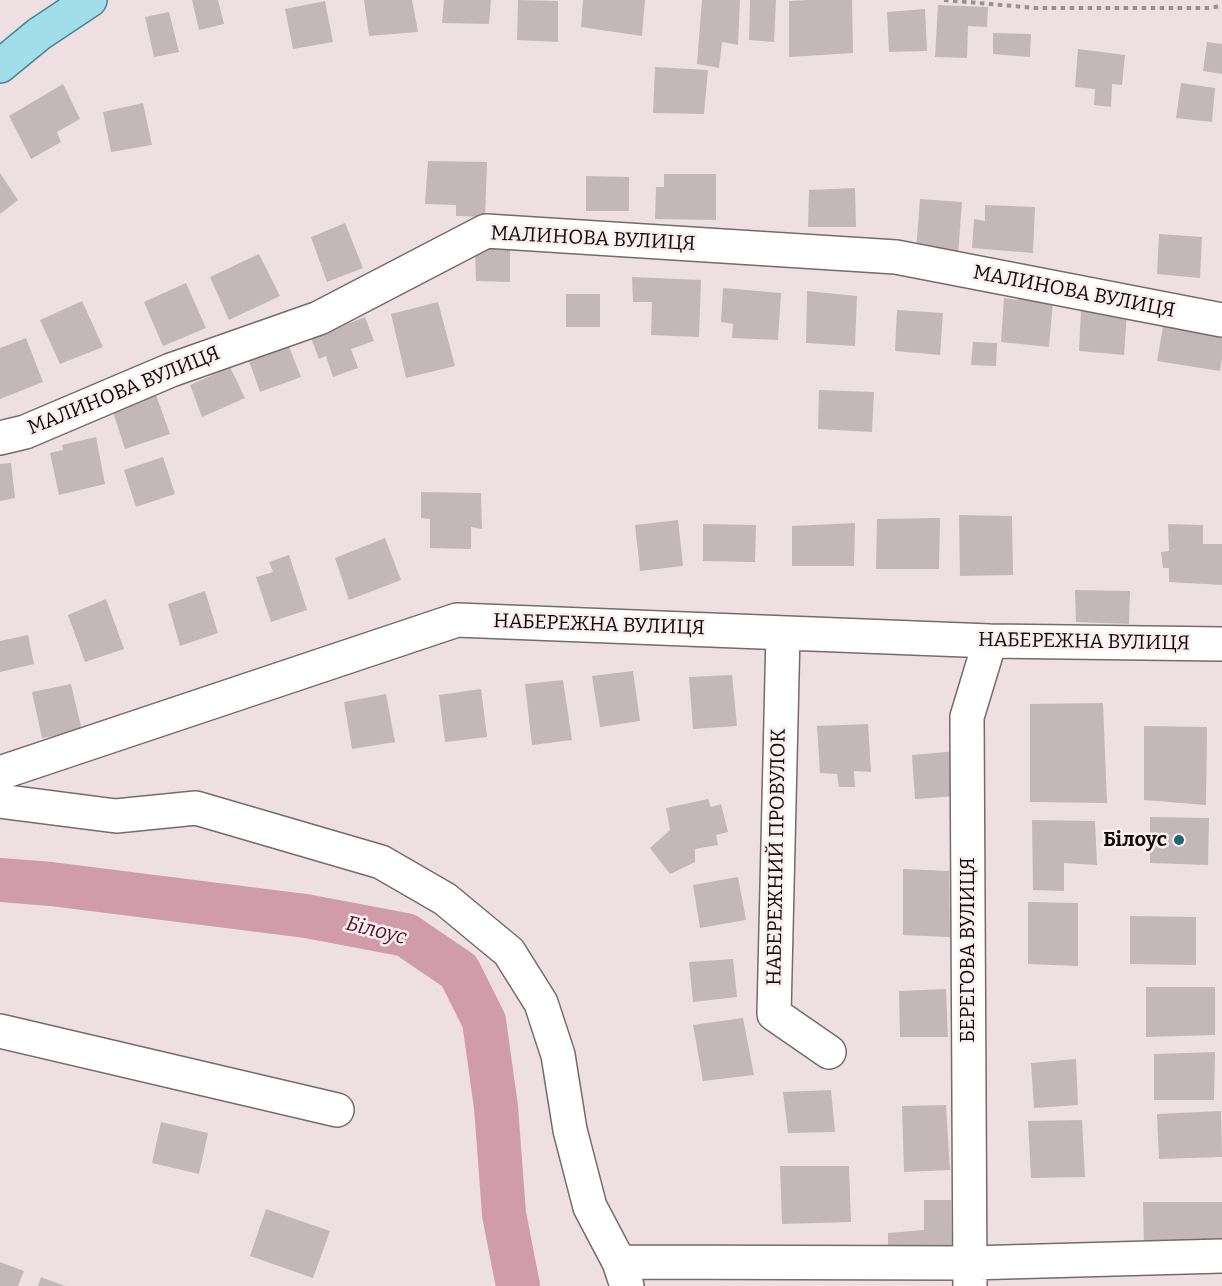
<!DOCTYPE html>
<html>
<head>
<meta charset="utf-8">
<style>
  body { margin:0 }
  canvas { display:block; background:#eee0e2 }
</style>
</head>
<body>
<canvas width="1222" height="1286"></canvas>
<script>
const ctx = document.querySelector('canvas').getContext('2d');
ctx.lineJoin = 'round';
function shape(rows) {
  const path = new Path2D();
  for (const r of rows) {
    path.moveTo(r[0], r[1]);
    for (let i = 2; i < r.length; i += 2) path.lineTo(r[i], r[i + 1]);
  }
  return path;
}
function stroke(path, color, width, dash) {
  ctx.strokeStyle = color;
  ctx.lineWidth = width;
  ctx.lineCap = dash ? 'butt' : 'round';
  ctx.setLineDash(dash || []);
  ctx.stroke(path);
}
function paint(path, color) {
  ctx.fillStyle = color;
  ctx.fill(path, 'evenodd');
}
function label(font, color, halo, rows, align = 'center') {
  ctx.font = font + ' Bitter,serif';
  ctx.lineWidth = 5;
  ctx.setLineDash([]);
  ctx.textBaseline = 'middle';
  ctx.strokeStyle = halo;
  ctx.fillStyle = color;
  for (const [text, x, y, turn = 0] of rows) {
    ctx.save();
    ctx.translate(x, y);
    ctx.rotate((+turn || 0) * Math.PI / 180);
    ctx.textAlign = isNaN(turn) ? turn : align;
    if (halo) ctx.strokeText(text, 0, 0);
    ctx.fillText(text, 0, 0);
    ctx.restore();
  }
}
const river = shape([
  [0,880,51,884,306,916,406,935,459,971,484,1021,496,1107,504,1214,518,1286]
]);
const building = shape([
  [192,0,218,0,224,24,199,30],
  [364,0,412,0,418,32,369,36],
  [444,0,491,0,489,24,442,23],
  [518,0,558,1,558,42,517,40],
  [583,0,645,0,642,36,581,27],
  [702,0,740,0,738,45,722,42,719,68,697,64],
  [750,0,776,0,774,42,749,40],
  [808,0,852,0,853,53,789,57,789,1],
  [325,1,333,42,293,49,285,9],
  [938,5,988,7,987,27,968,26,967,58,935,57],
  [925,9,927,51,889,52,887,12],
  [169,12,179,52,154,57,145,17],
  [993,33,1031,34,1030,57,993,54],
  [1207,42,1222,44,1222,74,1203,71],
  [1078,49,1125,55,1122,85,1112,84,1111,107,1094,105,1095,89,1075,87],
  [655,67,708,70,704,114,653,113],
  [1181,83,1215,88,1212,122,1176,118],
  [63,84,80,119,57,132,61,142,31,159,9,116],
  [143,103,152,145,111,152,103,112],
  [428,161,487,162,485,217,456,216,456,205,425,204],
  [0,173,18,200,0,214],
  [664,174,716,174,716,220,655,219,656,187,664,187],
  [586,176,629,177,629,211,586,211],
  [855,188,856,227,808,227,809,190],
  [920,199,962,202,958,255,916,251],
  [985,205,1035,207,1033,253,972,248,974,219,985,221],
  [345,223,363,268,327,282,311,237],
  [1159,234,1202,237,1200,278,1157,274],
  [475,248,510,249,510,282,476,281],
  [259,254,280,296,229,320,210,277],
  [632,277,701,280,699,337,651,335,652,302,633,302],
  [186,283,206,328,163,346,144,302],
  [1018,286,1054,291,1049,347,1001,342,1004,298,1017,300],
  [723,288,781,293,778,340,732,338,733,324,721,322],
  [807,291,857,296,855,346,806,343],
  [566,294,600,294,600,327,566,327],
  [82,301,103,347,60,364,40,320],
  [438,302,455,366,406,378,391,314],
  [897,310,943,313,940,355,895,351],
  [1081,310,1127,313,1124,355,1079,351],
  [365,317,374,341,351,349,358,368,333,377,326,356,319,359,311,338],
  [1164,321,1222,331,1222,359,1220,371,1157,361],
  [26,338,43,382,0,399,0,348],
  [973,342,997,343,996,366,971,365],
  [288,344,301,377,260,392,249,361],
  [230,367,245,398,202,417,190,385],
  [819,390,874,392,872,432,818,429],
  [156,395,170,434,125,449,113,412],
  [96,437,105,484,59,495,50,453,63,450,62,445],
  [163,457,175,494,136,507,124,470],
  [11,463,15,498,0,501,0,464],
  [421,492,481,493,482,529,471,527,471,549,430,548,430,519,421,518],
  [959,515,1012,516,1013,575,960,576],
  [940,518,939,569,876,569,877,519],
  [678,520,683,566,640,571,635,525],
  [855,523,854,566,792,566,792,526],
  [703,524,756,525,755,562,703,561],
  [1168,524,1203,525,1203,544,1222,544,1222,585,1169,582,1169,568,1163,568,1161,552,1169,551],
  [385,538,401,580,349,600,335,558],
  [289,555,307,610,271,622,256,577,273,572,269,562],
  [1075,590,1130,591,1129,624,1076,622],
  [205,591,218,633,180,646,168,604],
  [106,599,124,649,85,662,68,615],
  [28,635,34,664,0,672,0,641],
  [633,671,640,721,600,727,592,676],
  [732,675,737,726,693,729,689,677],
  [563,680,572,740,532,745,525,684],
  [71,684,82,731,42,738,32,692],
  [481,689,487,737,445,742,439,695],
  [386,694,395,742,352,749,344,702],
  [1103,703,1107,803,1030,802,1030,704],
  [868,724,871,772,854,771,855,787,839,787,837,774,820,773,817,726],
  [1144,726,1207,727,1206,805,1144,800],
  [957,751,959,796,915,799,912,755],
  [708,799,711,807,721,804,728,832,716,835,718,845,695,849,695,862,670,874,650,848,670,830,666,808],
  [1150,817,1209,818,1208,865,1150,863],
  [1032,820,1095,821,1097,865,1064,863,1064,891,1033,890],
  [903,869,949,871,950,937,903,935],
  [738,877,746,920,700,928,693,885],
  [1028,902,1078,903,1078,966,1028,964],
  [1130,916,1196,917,1196,965,1130,964],
  [733,959,737,997,693,1002,689,962],
  [1146,987,1215,987,1215,1035,1146,1037],
  [946,989,948,1037,900,1037,899,991],
  [743,1018,754,1075,703,1081,693,1025],
  [1215,1052,1214,1100,1154,1100,1154,1054],
  [1076,1059,1078,1105,1034,1108,1031,1063],
  [831,1090,835,1132,788,1133,783,1092],
  [946,1105,950,1170,904,1172,902,1106],
  [1221,1111,1222,1157,1159,1159,1157,1114],
  [1082,1120,1085,1177,1031,1178,1028,1121],
  [161,1122,208,1133,199,1174,152,1163],
  [780,1166,849,1166,851,1222,782,1224],
  [924,1200,951,1200,952,1259,888,1259,888,1233,924,1230],
  [1143,1202,1222,1202,1222,1247,1144,1248],
  [266,1209,330,1231,313,1278,250,1256],
  [0,1262,24,1271,18,1286,0,1286],
  [41,1277,65,1286,38,1286]
]);
const path = shape([
  [944,0,1036,8,1208,8,1222,6]
]);
const minor = shape([
  [0,438,25,432,171,370,319,318,486,231,896,257,1222,320],
  [783,633,774,1014,829,1052],
  [0,773,457,620,990,641,1222,644],
  [0,801,116,816,196,808,381,862,445,899,509,952,541,1003,558,1055,570,1130,590,1207,619,1262,627,1286],
  [0,1031,337,1110],
  [619,1262,970,1263,1222,1256],
  [970,1286,967,717,990,641]
]);
const major = shape([
  [0,66,39,34,90,0]
]);
const markers = [
  [1179,840,6,"#1e6874"]
];
const streetNames = [
  ["МАЛИНОВА ВУЛИЦЯ",593,239,3],
  ["МАЛИНОВА ВУЛИЦЯ",1074,292,11],
  ["МАЛИНОВА ВУЛИЦЯ",124,391,-22],
  ["НАБЕРЕЖНА ВУЛИЦЯ",599,625,2],
  ["НАБЕРЕЖНА ВУЛИЦЯ",1084,642,1],
  ["НАБЕРЕЖНИЙ ПРОВУЛОК",777,857,-89],
  ["БЕРЕГОВА ВУЛИЦЯ",968,950,-90]
];
const poiNames = [
  ["Білоус",1167,840]
];
const waterNames = [
  ["Білоус",376,931,14]
];
stroke(river, '#d09ca9', 44);
paint(building, '#c4b7ba');
stroke(minor, '#766a6c', 36);
stroke(major, '#478692', 36);
stroke(path, '#9a8f91', 4, [4.5, 4.5]);
stroke(minor, '#fff', 33);
stroke(major, '#a2dee9', 33);
for (const [x, y, r, color] of markers) {
  const dot = new Path2D();
  dot.arc(x, y, r, 0, 2 * Math.PI);
  ctx.fillStyle = color;
  ctx.fill(dot);
  stroke(dot, '#fbedf0', 2);
}
label('20px', '#100b0c', '#fbedf0', streetNames);
label('bold 20px', '#100b0c', '#fbedf0', poiNames, 'right');
label('italic 21px', '#52142a', '#fbedf0', waterNames);
</script>
</body>
</html>
